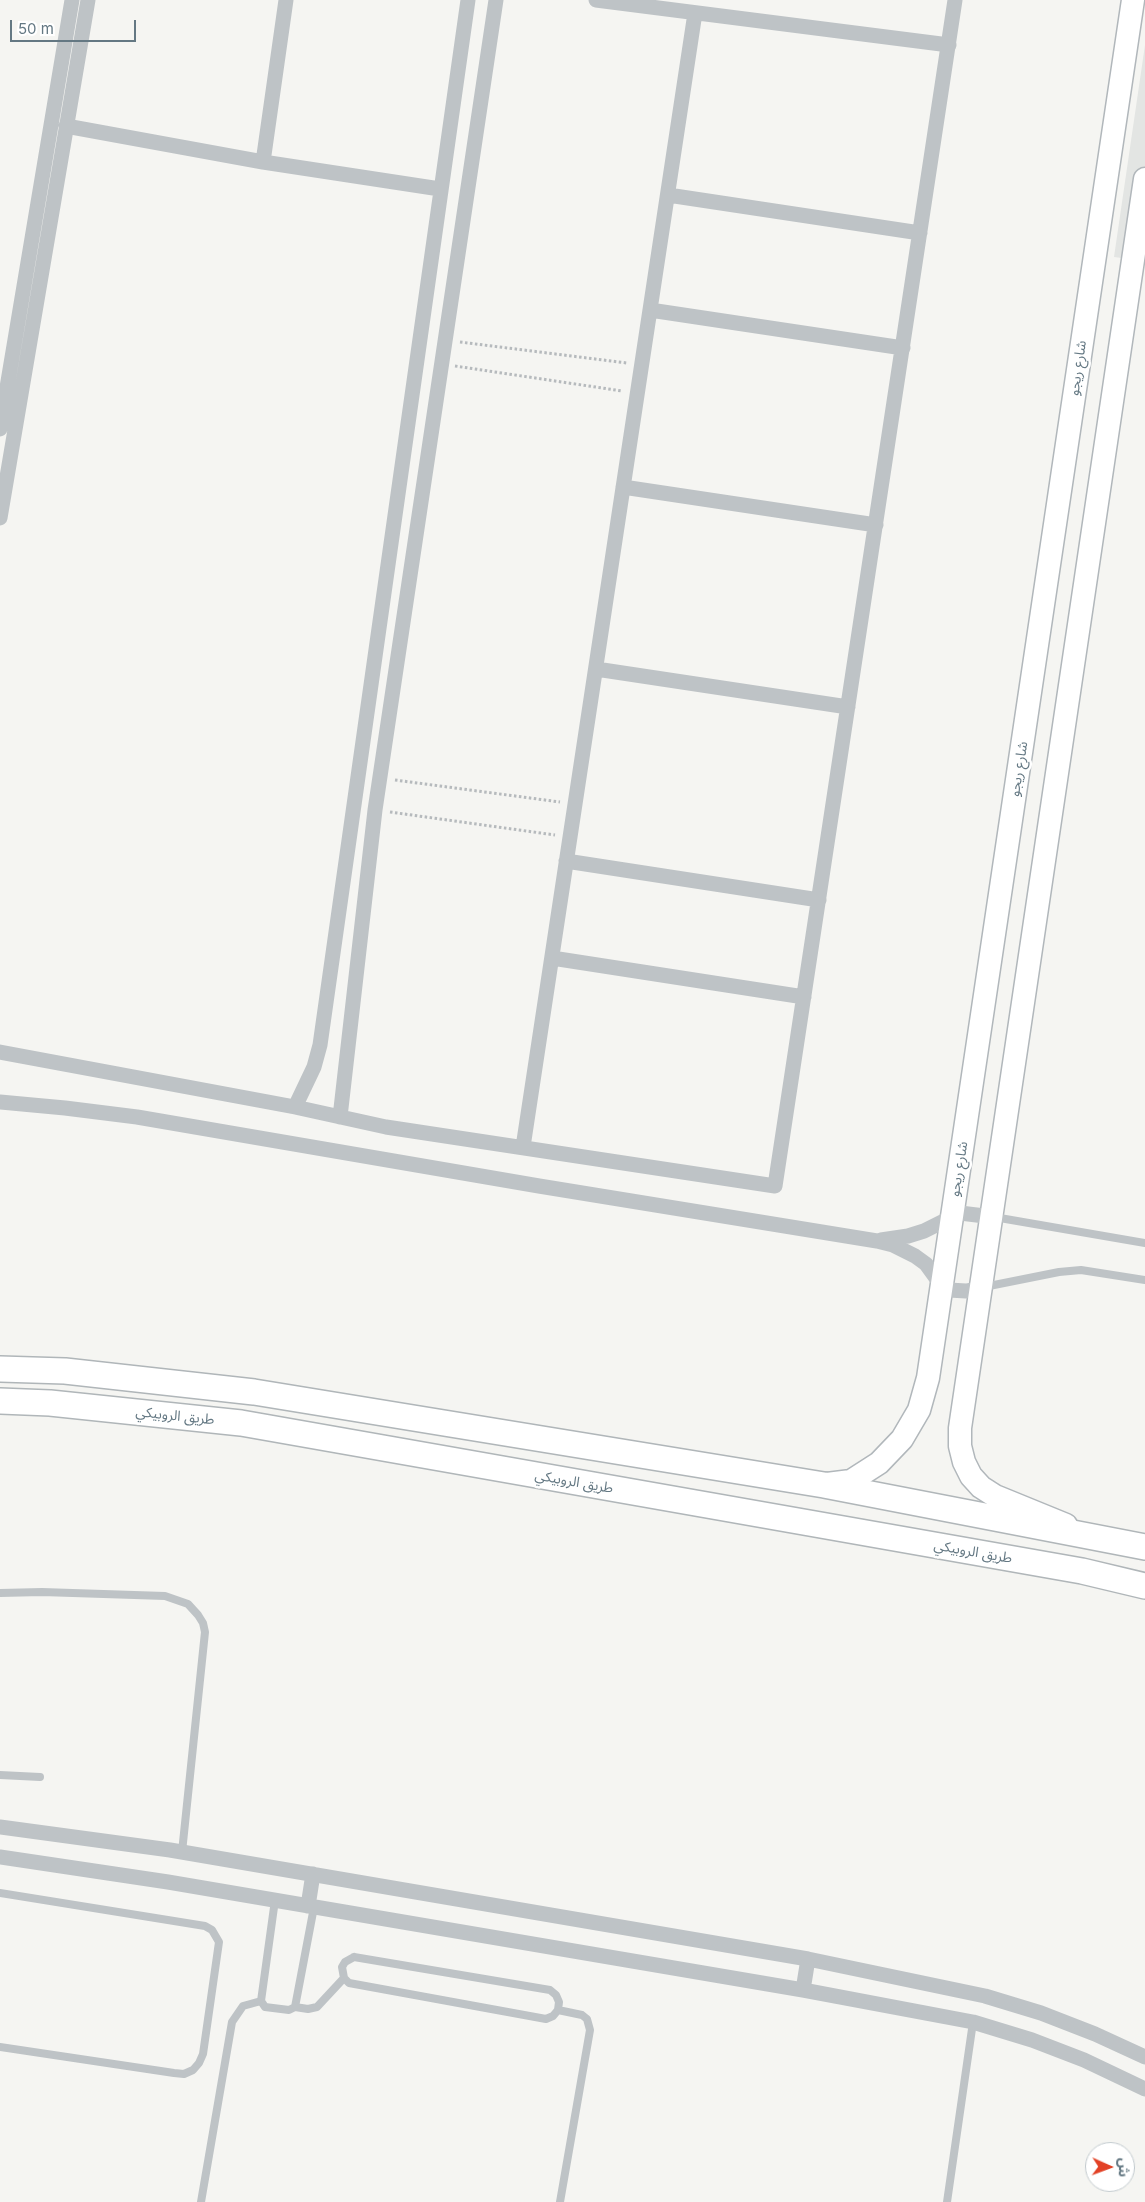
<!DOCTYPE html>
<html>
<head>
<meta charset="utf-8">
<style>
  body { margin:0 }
  #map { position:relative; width:1145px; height:2202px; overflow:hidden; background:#f5f5f2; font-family:Inter,"Noto Sans Arabic",sans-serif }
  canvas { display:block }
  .north { position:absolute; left:1085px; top:2142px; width:50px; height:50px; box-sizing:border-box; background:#fff; border:1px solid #c1c9cd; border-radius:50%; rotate:92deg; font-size:14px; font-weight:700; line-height:20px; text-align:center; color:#647883 }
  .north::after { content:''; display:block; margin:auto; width:18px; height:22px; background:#e24125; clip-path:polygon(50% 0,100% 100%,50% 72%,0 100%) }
  .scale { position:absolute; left:10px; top:20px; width:126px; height:22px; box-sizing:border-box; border:2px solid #647883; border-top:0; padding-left:6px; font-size:15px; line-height:18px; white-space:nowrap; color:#647883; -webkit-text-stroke:4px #fff; paint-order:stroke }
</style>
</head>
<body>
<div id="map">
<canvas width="1145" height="2202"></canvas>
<div class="north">ش</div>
<div class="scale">50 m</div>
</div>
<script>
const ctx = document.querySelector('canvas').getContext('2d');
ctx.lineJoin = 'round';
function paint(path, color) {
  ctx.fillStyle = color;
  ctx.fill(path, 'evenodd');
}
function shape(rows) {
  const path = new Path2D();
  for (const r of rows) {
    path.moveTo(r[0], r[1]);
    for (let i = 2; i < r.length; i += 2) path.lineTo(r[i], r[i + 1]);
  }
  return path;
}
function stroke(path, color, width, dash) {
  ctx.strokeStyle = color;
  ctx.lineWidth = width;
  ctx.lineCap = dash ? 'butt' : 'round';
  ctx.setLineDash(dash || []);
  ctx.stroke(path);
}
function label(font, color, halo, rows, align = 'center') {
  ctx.font = font + ' Inter,"Noto Sans Arabic",sans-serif';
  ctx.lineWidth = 5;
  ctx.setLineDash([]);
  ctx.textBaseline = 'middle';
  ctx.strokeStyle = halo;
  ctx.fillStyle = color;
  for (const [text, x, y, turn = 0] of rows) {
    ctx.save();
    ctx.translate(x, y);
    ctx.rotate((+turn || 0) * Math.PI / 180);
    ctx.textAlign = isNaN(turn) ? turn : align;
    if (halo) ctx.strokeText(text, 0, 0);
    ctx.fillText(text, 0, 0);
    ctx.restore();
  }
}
const built = shape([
  [1145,45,1145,261,1114,257]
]);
const path = shape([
  [460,342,627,363],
  [455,366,622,391],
  [395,780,560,802],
  [390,812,555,835]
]);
const lane = shape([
  [994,1217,1145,1243],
  [984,1287,1059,1272,1081,1270,1145,1280],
  [0,1593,42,1592,165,1596,188,1604,198,1615,203,1623,205,1632,182,1852],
  [0,1775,40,1777],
  [0,1893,205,1926,212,1930,219,1942,203,2054,199,2063,193,2070,184,2074,174,2073,0,2047],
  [275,1900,261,2001,265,2007,289,2010,295,2007,314,1907],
  [354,1957,550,1990,556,1995,559,2002,558,2010,553,2016,546,2019,349,1983,344,1978,342,1967,345,1962,354,1957],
  [295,2007,308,2009,317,2007,344,1978],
  [558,2010,582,2015,587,2019,590,2030,560,2202],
  [201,2202,232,2022,243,2006,261,2001],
  [947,2202,973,2022]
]);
const street = shape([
  [596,0,949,45],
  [66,126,263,162,440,189],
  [263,162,286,0],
  [668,195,920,233],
  [650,310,903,348],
  [0,429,72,0],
  [623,487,876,525],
  [0,518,88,0],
  [596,669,848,707],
  [566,861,819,900],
  [552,958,804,997],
  [0,1052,295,1107,386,1127,775,1186,955,0],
  [0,1102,65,1108,137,1117,539,1186,877,1241,893,1245,915,1256,926,1264,942,1286,949,1290,966,1291,982,1288],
  [295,1107,314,1067,320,1045,468,0],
  [340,1117,375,810,496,0],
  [523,1147,695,13],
  [881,1240,908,1236,924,1231,960,1213,993,1217],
  [0,1827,170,1850,808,1959,985,1996,1041,2013,1095,2034,1145,2057],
  [0,1857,168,1882,803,1990,973,2022,1032,2040,1084,2060,1145,2089],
  [308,1906,313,1874],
  [803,1990,808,1959]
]);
const secondary = shape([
  [827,1484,851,1481,879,1463,902,1439,919,1410,928,1378,1133,0],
  [1066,1525,995,1496,981,1487,971,1476,964,1462,960,1446,960,1428,1145,179]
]);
const primary = shape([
  [0,1369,65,1371,254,1392,824,1485,1145,1547],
  [0,1401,50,1403,241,1423,1082,1571,1145,1586]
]);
const streetNames = [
  ["شارع ريجو",1078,368,-82],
  ["شارع ريجو",1019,769,-81],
  ["شارع ريجو",959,1169,-81],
  ["طريق الروبيكي",175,1416,6],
  ["طريق الروبيكي",574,1482,10],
  ["طريق الروبيكي",973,1552,10]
];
paint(built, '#e3e5e3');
stroke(secondary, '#b1b7bb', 25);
stroke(primary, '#b0b6b9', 28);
stroke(path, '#b6babd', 3, [2.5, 2.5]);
stroke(lane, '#bec3c6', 8);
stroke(street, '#bec3c6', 15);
stroke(secondary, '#fff', 22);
stroke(primary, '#fff', 25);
label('14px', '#647883', '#fff', streetNames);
</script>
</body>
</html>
